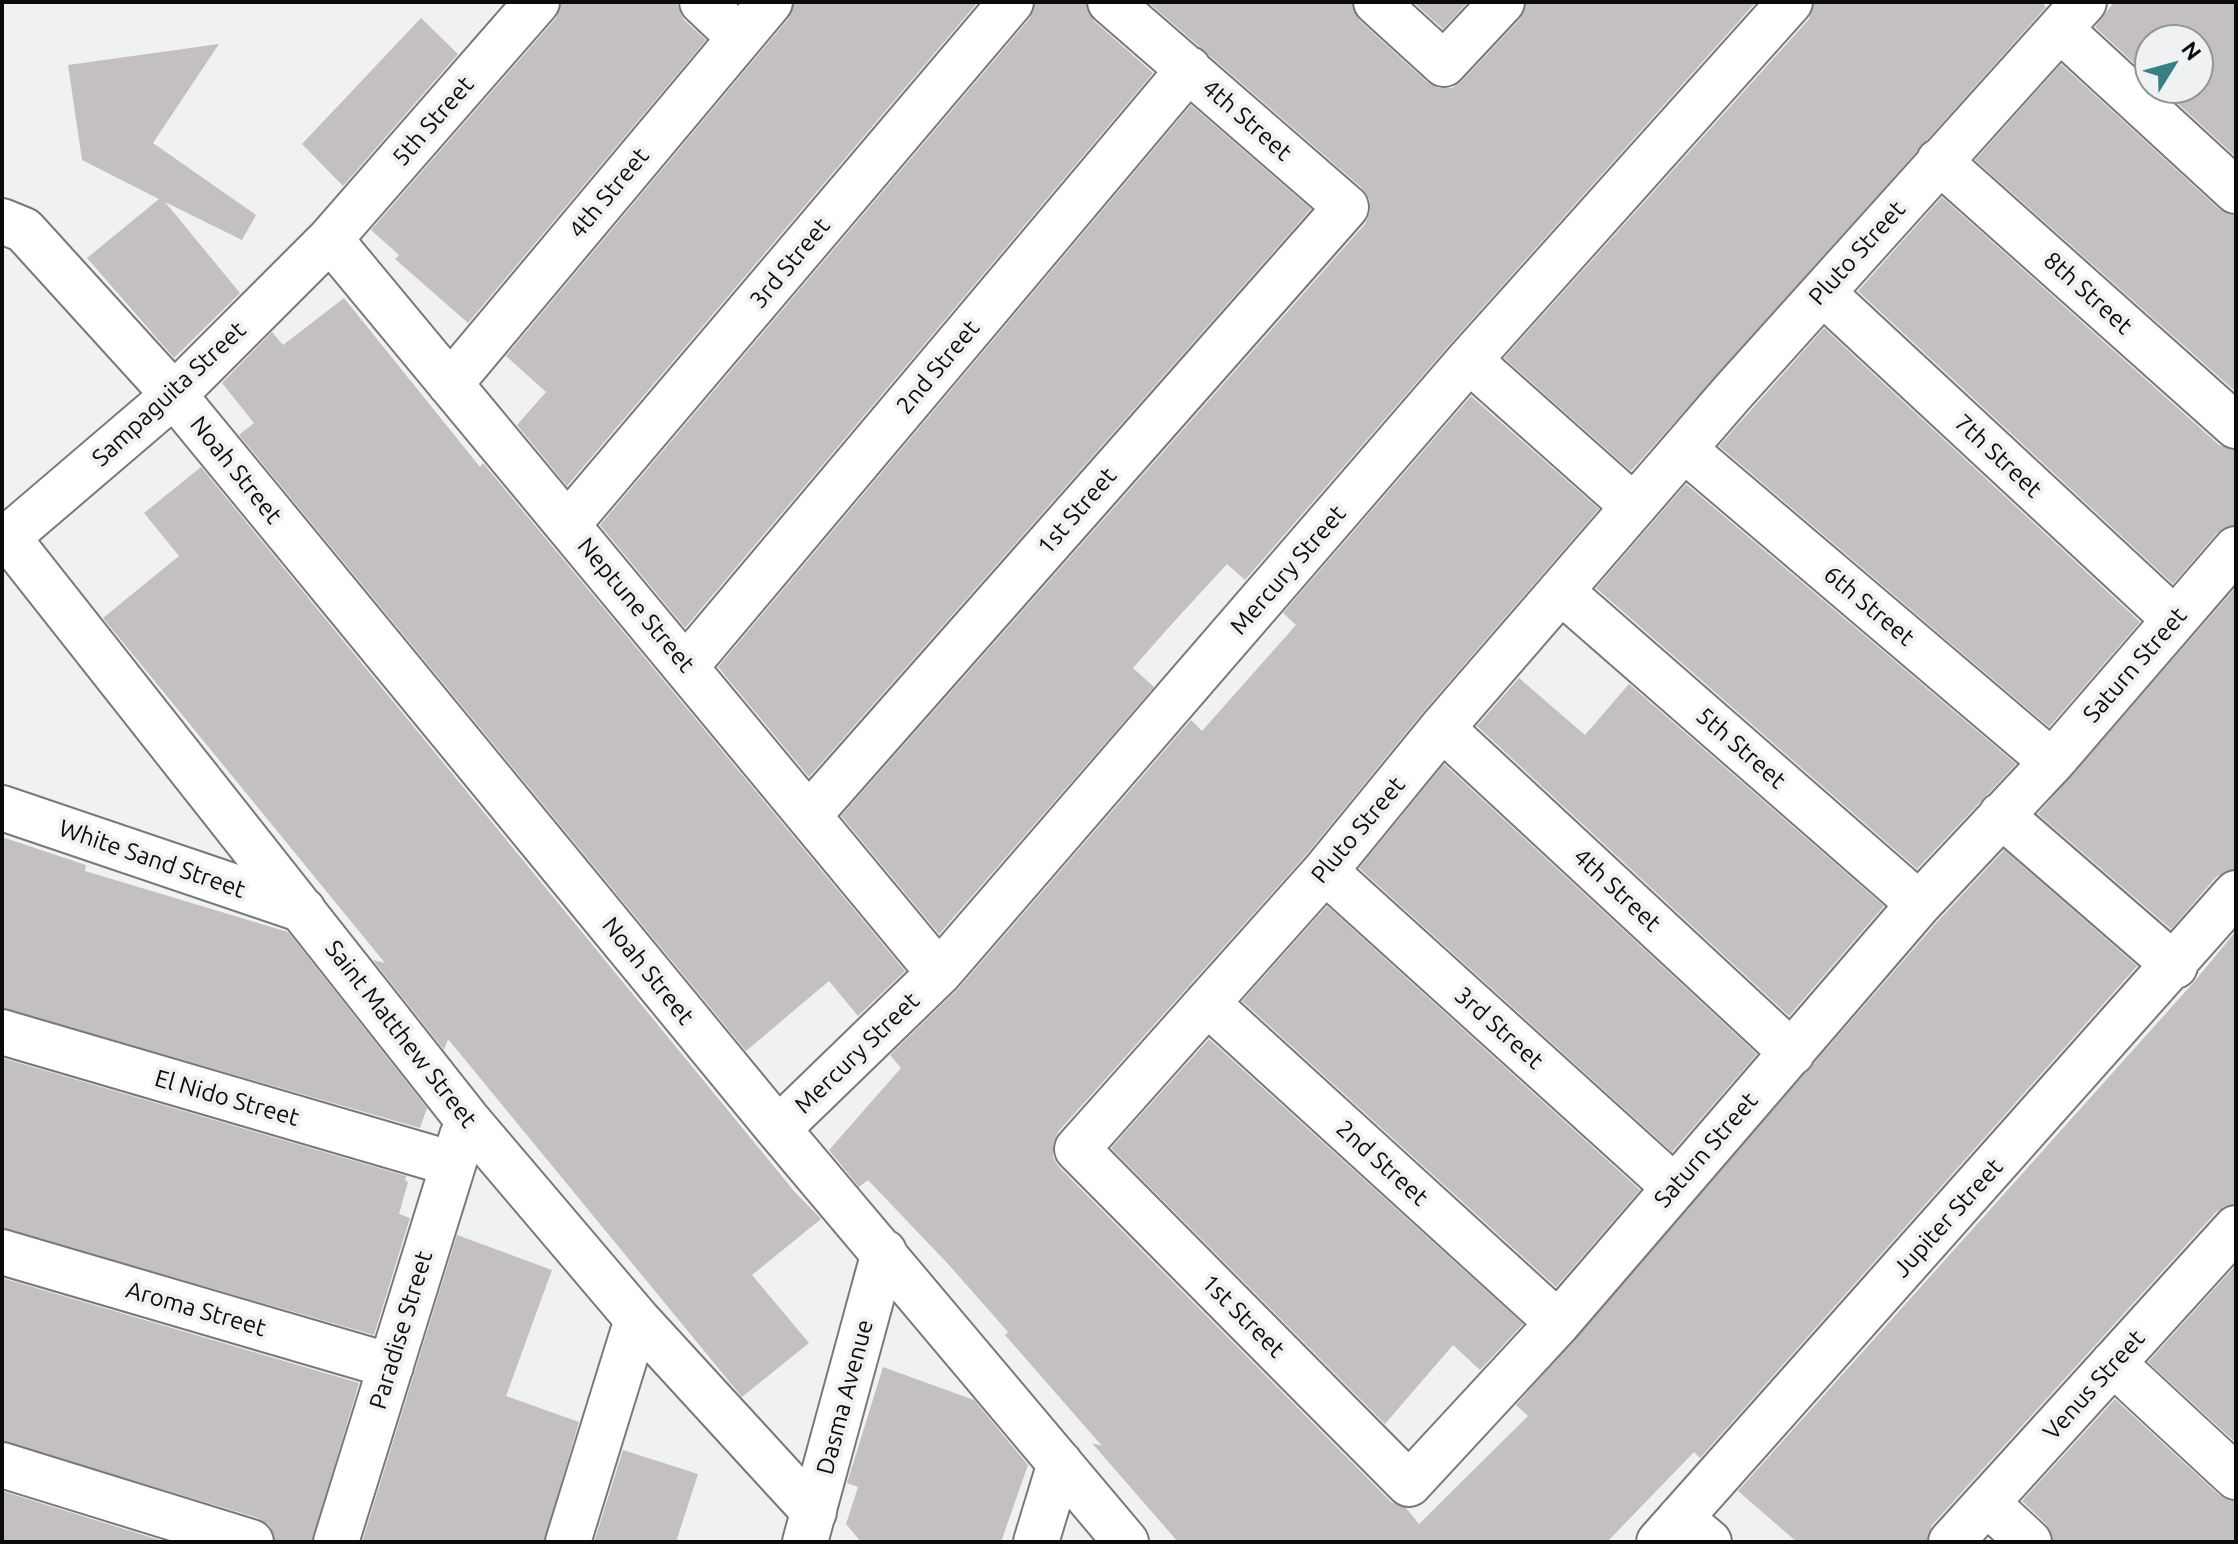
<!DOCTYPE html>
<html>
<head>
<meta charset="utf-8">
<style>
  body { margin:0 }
  #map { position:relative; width:2238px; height:1544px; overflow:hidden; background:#f0f1f3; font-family:Ubuntu,sans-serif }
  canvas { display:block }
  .frame { position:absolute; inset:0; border:4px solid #0b0b0c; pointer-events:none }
  .north { position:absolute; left:2134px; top:24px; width:80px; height:80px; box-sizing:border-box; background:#f0f1f3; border:2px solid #949597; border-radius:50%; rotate:53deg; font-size:22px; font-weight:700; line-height:32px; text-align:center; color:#0b0b0c }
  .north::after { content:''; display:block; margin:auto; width:28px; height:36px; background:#388084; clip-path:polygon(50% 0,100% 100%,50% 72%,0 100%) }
</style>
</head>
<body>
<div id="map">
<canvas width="2238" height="1544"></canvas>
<div class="frame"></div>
<div class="north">N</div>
</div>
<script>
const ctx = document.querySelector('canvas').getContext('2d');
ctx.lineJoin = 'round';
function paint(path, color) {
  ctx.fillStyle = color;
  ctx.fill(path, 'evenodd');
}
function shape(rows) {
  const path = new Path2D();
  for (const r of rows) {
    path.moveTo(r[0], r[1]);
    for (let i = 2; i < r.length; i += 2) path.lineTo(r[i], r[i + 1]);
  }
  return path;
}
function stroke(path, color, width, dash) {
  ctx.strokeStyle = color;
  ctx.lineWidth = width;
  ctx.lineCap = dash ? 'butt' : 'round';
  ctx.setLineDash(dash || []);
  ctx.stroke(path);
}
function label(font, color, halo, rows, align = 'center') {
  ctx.font = font + ' Ubuntu,sans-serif';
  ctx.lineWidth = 8;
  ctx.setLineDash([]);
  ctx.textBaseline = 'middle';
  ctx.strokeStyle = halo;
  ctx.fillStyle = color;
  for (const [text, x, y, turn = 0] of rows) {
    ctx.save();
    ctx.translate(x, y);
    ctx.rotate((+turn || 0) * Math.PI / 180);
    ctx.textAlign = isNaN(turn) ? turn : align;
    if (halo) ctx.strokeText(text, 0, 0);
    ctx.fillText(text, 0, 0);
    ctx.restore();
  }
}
const building = shape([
  [561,2,676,2,684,20,706,40,468,323,395,259,399,255,371,230,556,18],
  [794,2,978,2,567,486,517,425,546,392,506,356,789,18],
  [1035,2,1086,2,1094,21,1153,73,685,628,600,525,1030,18],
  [1148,2,1352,2,1359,20,1427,82,1439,88,1452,88,1462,81,1520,19,1526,2,1756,2,1450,344,1245,580,1227,564,1170,626,1133,668,1154,687,939,934,841,816,1365,224,1370,213,1370,200,1362,188],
  [1413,2,1468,2,1443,29],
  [1814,2,2041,2,2046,7,1631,471,1504,358,1809,19],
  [2114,2,2236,2,2236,157,2161,88,2198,88,2198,40,2150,40,2150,78,2095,27],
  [421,18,458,54,343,186,302,144],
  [219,44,153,143,256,215,242,240,165,202,240,293,174,358,87,258,159,199,82,160,68,65],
  [2061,64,2219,209,2236,215,2236,392,1975,160],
  [1191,105,1311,209,809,777,718,667],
  [1942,197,2219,445,2236,450,2236,525,2217,533,2173,584,1858,291],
  [344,298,480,467,483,463,905,971,858,1016,829,981,746,1051,239,435,254,423,222,383,272,332,283,345],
  [1824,328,2140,622,2049,727,1719,446],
  [1471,396,1599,509,1423,712,1306,855,1058,1132,1053,1144,1053,1157,1059,1167,1391,1502,1406,1508,1419,1524,1528,1416,1516,1405,1938,921,2004,850,2137,966,1700,1458,1694,1452,1607,1542,1178,1542,1092,1443,1102,1446,1005,1335,1008,1332,949,1265,868,1180,859,1187,829,1150,901,1068,890,1055,958,989,1191,720,1202,731,1296,625,1283,613],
  [201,467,794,1191,821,1219,752,1275,809,1343,742,1397,448,1039,444,1050,373,960,385,963,103,618,179,556,144,513],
  [1686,484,2016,764,1917,869,1596,588],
  [2236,587,2236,869,2217,876,2171,929,2038,814],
  [1519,678,1585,735,1629,684,1884,906,1789,1016,1477,726],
  [1444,764,1757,1054,1672,1152,1359,868],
  [2,837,86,865,85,871,288,932,427,1108,420,1128,2,1008],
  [1327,906,1640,1190,1556,1287,1242,1001],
  [2236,931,2236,1204,2217,1211,1932,1525,1927,1542,1797,1542,1738,1491,2193,983],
  [1209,1039,1523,1324,1480,1370,1453,1345,1385,1424,1111,1148],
  [2,1058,406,1176,405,1180,408,1182,399,1214,410,1218,374,1335,2,1228],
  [457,1235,552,1270,506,1396,579,1422,544,1542,362,1542],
  [2236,1265,2236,1443,2148,1362],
  [2,1278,359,1383,312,1542,275,1542,270,1526,258,1518,2,1441],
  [883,1367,974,1400,1028,1465,1001,1542,861,1542,846,1524,858,1487,847,1483],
  [2115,1399,2219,1495,2236,1501,2236,1542,2053,1542,2046,1524,2022,1501],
  [623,1450,698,1474,676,1542,594,1542],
  [2,1491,166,1542,2,1542]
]);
const street = shape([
  [702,2,739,37],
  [1376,2,1444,64,1502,2],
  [2084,2,1733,392,1442,728,1325,871,1077,1149,1409,1484,1558,1323,1919,904,2052,762,2236,549],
  [2061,30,2236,191],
  [1939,161,2236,426],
  [2,221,24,230,174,395,778,1129,1126,1542],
  [330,239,939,973],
  [1823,293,2174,619],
  [1469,360,1633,506],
  [450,384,770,2],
  [1685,450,2052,762],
  [568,524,1011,2],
  [8,538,467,1119,637,1319,814,1512],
  [2,542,174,395,330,239,537,2],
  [1562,592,1919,904],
  [687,665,1189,69],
  [1442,728,1792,1053],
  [2,808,303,910],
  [809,815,1346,207,1110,2],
  [2001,815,2175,966],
  [1325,871,1673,1186],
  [1207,1003,1558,1323],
  [2,1032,453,1164],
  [778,1129,939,973,1469,360,1790,2],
  [2,1252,391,1366],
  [2113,1363,2236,1477],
  [2,1465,251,1542],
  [1988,1504,2029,1542],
  [1680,1518,1709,1542],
  [336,1542,462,1136],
  [568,1542,637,1319],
  [805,1542,884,1252],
  [1036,1542,1060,1463],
  [1659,1542,2236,893],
  [1951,1542,2236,1228]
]);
const streetNames = [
  ["4th Street",1247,120,41],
  ["5th Street",433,121,-49],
  ["4th Street",609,193,-50],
  ["Pluto Street",1857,253,-48],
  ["3rd Street",790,263,-50],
  ["8th Street",2088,293,42],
  ["2nd Street",938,367,-50],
  ["Sampaguita Street",169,394,-43],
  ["7th Street",1998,456,43],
  ["Noah Street",236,470,51],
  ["1st Street",1077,511,-49],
  ["Mercury Street",1288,570,-49],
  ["Neptune Street",636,605,50],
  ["6th Street",1869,606,40],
  ["Saturn Street",2135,665,-49],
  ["5th Street",1741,748,41],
  ["Pluto Street",1358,830,-50],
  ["White Sand Street",152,859,19],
  ["4th Street",1617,890,43],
  ["Noah Street",648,971,51],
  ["3rd Street",1499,1028,42],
  ["Saint Matthew Street",401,1034,52],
  ["Mercury Street",857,1053,-44],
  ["El Nido Street",227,1098,16],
  ["Saturn Street",1706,1150,-49],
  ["2nd Street",1382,1163,42],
  ["Jupiter Street",1948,1218,-48],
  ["Aroma Street",196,1309,16],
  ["1st Street",1243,1316,45],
  ["Paradise Street",401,1330,-73],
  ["Venus Street",2094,1385,-48],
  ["Dasma Avenue",845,1397,-75]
];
paint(building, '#c3c0bf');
stroke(street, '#77797a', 48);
stroke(street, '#fff', 44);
label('24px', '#0b0b0c', '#f0f1f3', streetNames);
</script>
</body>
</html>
